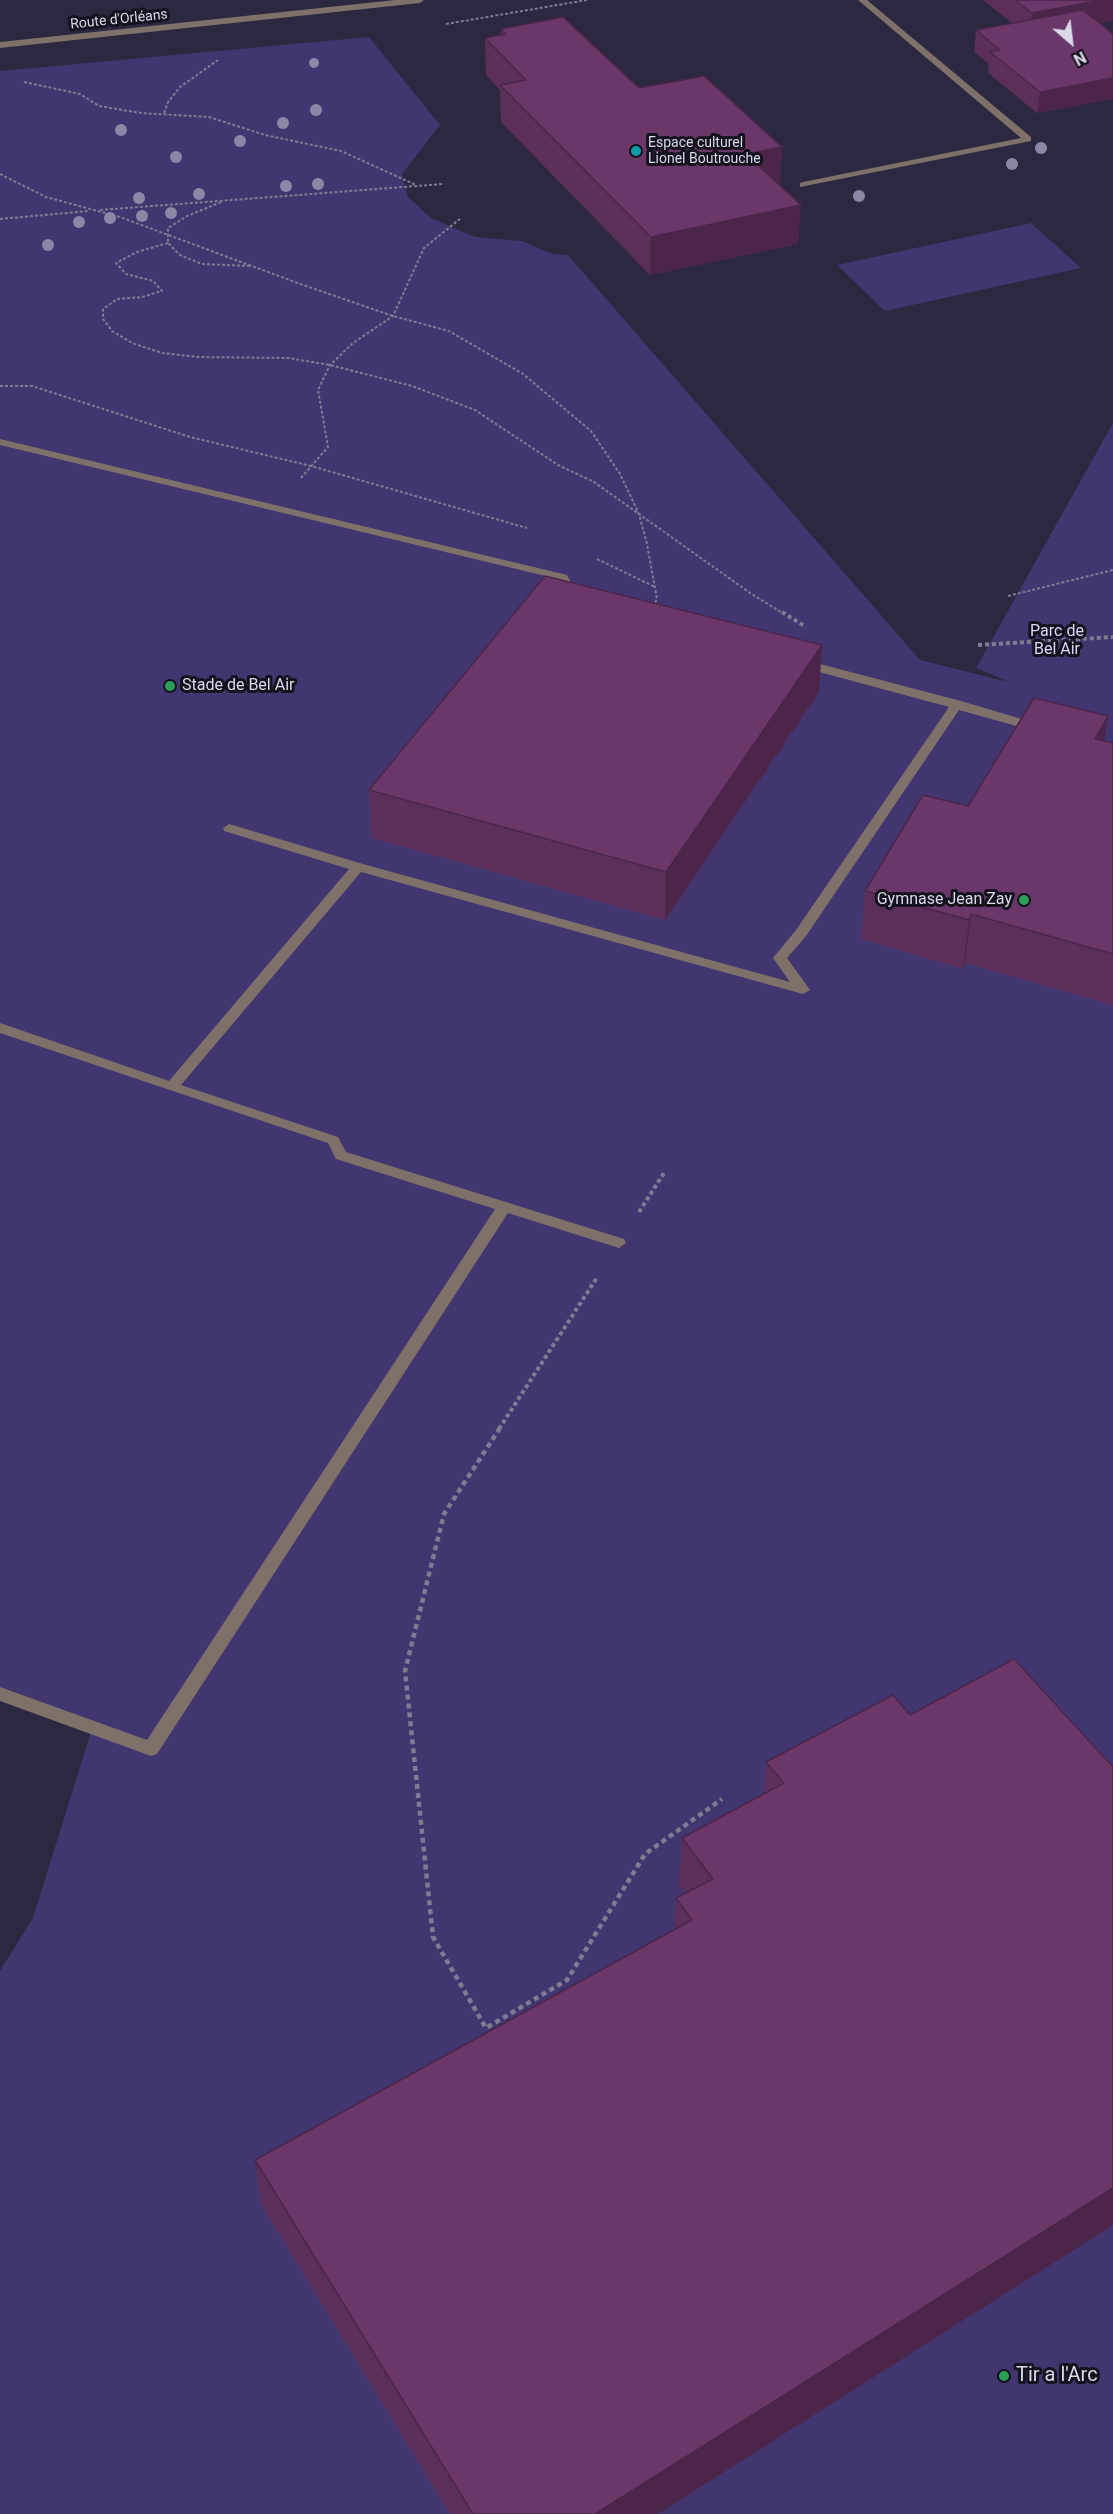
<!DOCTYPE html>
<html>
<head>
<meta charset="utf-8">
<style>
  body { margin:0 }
  #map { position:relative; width:1113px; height:2514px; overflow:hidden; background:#2b2840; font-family:Roboto,sans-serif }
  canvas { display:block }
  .north { position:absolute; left:1041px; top:12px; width:60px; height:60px; -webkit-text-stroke:4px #14121d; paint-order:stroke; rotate:152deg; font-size:16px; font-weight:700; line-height:24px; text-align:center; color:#dad8e9 }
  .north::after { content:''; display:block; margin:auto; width:21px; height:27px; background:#dad8e9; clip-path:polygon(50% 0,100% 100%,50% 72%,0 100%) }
</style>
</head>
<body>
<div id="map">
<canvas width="1113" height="2514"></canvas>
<div class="north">N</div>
</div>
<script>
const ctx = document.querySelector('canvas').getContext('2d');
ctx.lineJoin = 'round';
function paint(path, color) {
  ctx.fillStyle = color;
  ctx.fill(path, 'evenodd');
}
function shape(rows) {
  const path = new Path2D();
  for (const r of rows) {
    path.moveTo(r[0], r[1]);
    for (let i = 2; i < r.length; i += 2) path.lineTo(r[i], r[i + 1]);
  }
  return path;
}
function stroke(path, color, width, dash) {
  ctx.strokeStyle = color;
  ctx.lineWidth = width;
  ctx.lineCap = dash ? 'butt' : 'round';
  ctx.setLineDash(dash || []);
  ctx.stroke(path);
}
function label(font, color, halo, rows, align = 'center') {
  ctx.font = font + ' Roboto,sans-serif';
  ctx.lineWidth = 6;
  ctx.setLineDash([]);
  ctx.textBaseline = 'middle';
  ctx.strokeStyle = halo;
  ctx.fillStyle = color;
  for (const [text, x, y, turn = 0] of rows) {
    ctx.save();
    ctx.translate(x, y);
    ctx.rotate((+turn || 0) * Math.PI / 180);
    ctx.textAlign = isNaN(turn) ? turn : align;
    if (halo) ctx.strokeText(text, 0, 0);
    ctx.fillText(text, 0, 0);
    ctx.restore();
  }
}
const green = shape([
  [369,37,440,125,402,174,408,197,431,218,475,237,522,241,552,254,568,255,920,660,1012,683,976,668,1113,423,1113,2514,0,2514,0,1971,33,1918,93,1725,0,1691,0,71],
  [1031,223,1081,268,885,311,837,265]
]);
const pathFar2 = shape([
  [446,24,587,0],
  [24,82,80,94,99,106,141,113,209,117,265,135,341,151,416,185],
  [164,113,168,102,180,87,218,60],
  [0,174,46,197,120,217,303,285,393,316,449,331,523,374,591,431,620,474,639,514,647,544,657,599,653,606],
  [221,202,187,216,168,228,168,243,180,255,202,264,250,266],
  [100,210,443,184],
  [0,219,89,211],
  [168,243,137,252,116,263,126,274,153,281,162,291,142,297,117,299,103,309,103,319,112,331,132,343,162,353,198,357,288,358,330,365,412,386,475,410,558,465,594,482,750,593,784,614],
  [0,386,32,386,190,437,311,466,527,528],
  [301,478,328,447,318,390,330,365,353,343,393,316,424,248,461,218],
  [597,559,655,587],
  [1008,596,1113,570]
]);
const pathFar1 = shape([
  [782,612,806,627],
  [978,645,1113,637],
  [639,1212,664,1173],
  [499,1429,598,1276]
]);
const path = shape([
  [500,1428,444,1514,405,1671,433,1937,486,2028,567,1980,645,1854,722,1799]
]);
const minor = shape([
  [395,0,424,0,420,3,0,48,0,42,395,0],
  [858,0,867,0,1031,137,1031,141,800,187,800,183,803,182,1021,138,858,0],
  [0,439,567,575,580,600,574,604,570,603,558,579,0,445,0,439],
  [801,659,961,701,1042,725,1044,728,1038,732,959,710,806,936,787,958,810,990,803,994,361,872,181,1085,338,1137,346,1152,624,1239,626,1243,619,1248,508,1213,157,1754,151,1756,0,1701,0,1687,147,1740,495,1209,336,1159,328,1143,0,1033,0,1023,169,1081,349,869,224,831,223,828,229,824,363,864,790,982,773,958,796,930,949,707,797,666,795,663,801,659]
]);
const trees = [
  [314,63,5],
  [316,110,6],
  [283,123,6],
  [121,130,6],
  [240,141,6],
  [1041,148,6],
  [176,157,6],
  [1012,164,6],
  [318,184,6],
  [286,186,6],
  [199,194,6],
  [859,196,6],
  [139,198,6],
  [171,213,6],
  [142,216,6],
  [110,218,6],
  [79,222,6],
  [48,245,6]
];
const wall = shape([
  [983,0,1113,0,1100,24,1113,34,1113,99,1037,113,988,73,989,64,974,52,976,30,1012,23],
  [501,29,639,88,782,147,780,185,779,185,798,244,650,275,501,122,500,90,486,75,485,38,501,35],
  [819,692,665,920,372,838,369,790],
  [1104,741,1113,743,1113,1005,965,963,963,969,861,939,865,891],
  [893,1695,658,2514,450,2514,261,2204,255,2160,675,1929,676,1898,686,1893,679,1885,682,1838,764,1794,766,1762]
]);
const shadedWall = shape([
  [1102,0,1113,0,1113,21,1029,37,1032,13],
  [1113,78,1113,99,1037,113,1040,92],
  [782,147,780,185,744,192,746,154],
  [801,205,798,244,650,275,651,237],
  [822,645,819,692,665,920,666,872],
  [1108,716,1101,763,1095,739],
  [971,914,965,963,963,969,969,920],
  [1113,2188,1113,2225,658,2514,595,2514]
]);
const building = shape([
  [1015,0,1102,0,1032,13,1015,0],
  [1083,10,1113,34,1113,78,1040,92,990,52,1000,50,976,30,1083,10],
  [563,17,639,88,704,76,782,147,746,154,801,205,651,237,500,85,526,80,485,38,506,34,501,29,563,17],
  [545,576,822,645,666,872,369,790,545,576],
  [1034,698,1108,716,1095,739,1113,743,1113,954,971,914,969,920,865,891,923,795,968,806,1034,698],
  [1014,1659,1113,1767,1113,2188,595,2514,473,2514,255,2160,692,1920,676,1898,713,1879,682,1838,784,1783,766,1762,893,1695,910,1715,1014,1659]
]);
const markers = [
  [636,151,6,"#0f9aa8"],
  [170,686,6,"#2e9e5b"],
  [1024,900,6,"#2e9e5b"],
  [1004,2376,6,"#2e9e5b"]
];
const farStreetnames = [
  ["Route d'Orléans",119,20,-6]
];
const farPoinames = [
  ["Espace culturel",648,143],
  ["Lionel Boutrouche",648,159]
];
const parkNames = [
  ["Parc de",1057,632],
  ["Bel Air",1057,650]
];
const poiNames = [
  ["Stade de Bel Air",182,686],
  ["Gymnase Jean Zay",1012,900,"right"]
];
const nearPoinames = [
  ["Tir a l'Arc",1016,2376]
];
paint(green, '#413670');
stroke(pathFar2, '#7f7c91', 2, [3, 2]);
stroke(pathFar1, '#7f7c91', 4, [4, 3]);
stroke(path, '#7f7c91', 4.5, [5, 4]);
paint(minor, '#7d7169');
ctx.fillStyle = '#8b88a7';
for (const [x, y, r] of trees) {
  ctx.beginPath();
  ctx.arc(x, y, r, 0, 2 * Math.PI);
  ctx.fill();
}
paint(wall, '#5c2f5a');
paint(shadedWall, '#4b264a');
paint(building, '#6b3769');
stroke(building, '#4b264a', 1.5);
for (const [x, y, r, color] of markers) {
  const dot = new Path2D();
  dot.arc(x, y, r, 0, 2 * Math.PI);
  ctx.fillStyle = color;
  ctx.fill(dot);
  stroke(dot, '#14121d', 2);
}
label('14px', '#dad8e9', '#14121d', farStreetnames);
label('14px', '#dad8e9', '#14121d', farPoinames, 'left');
label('16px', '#d9d6fc', '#14121d', parkNames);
label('16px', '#dad8e9', '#14121d', poiNames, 'left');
label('20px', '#dad8e9', '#14121d', nearPoinames, 'left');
</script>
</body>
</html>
